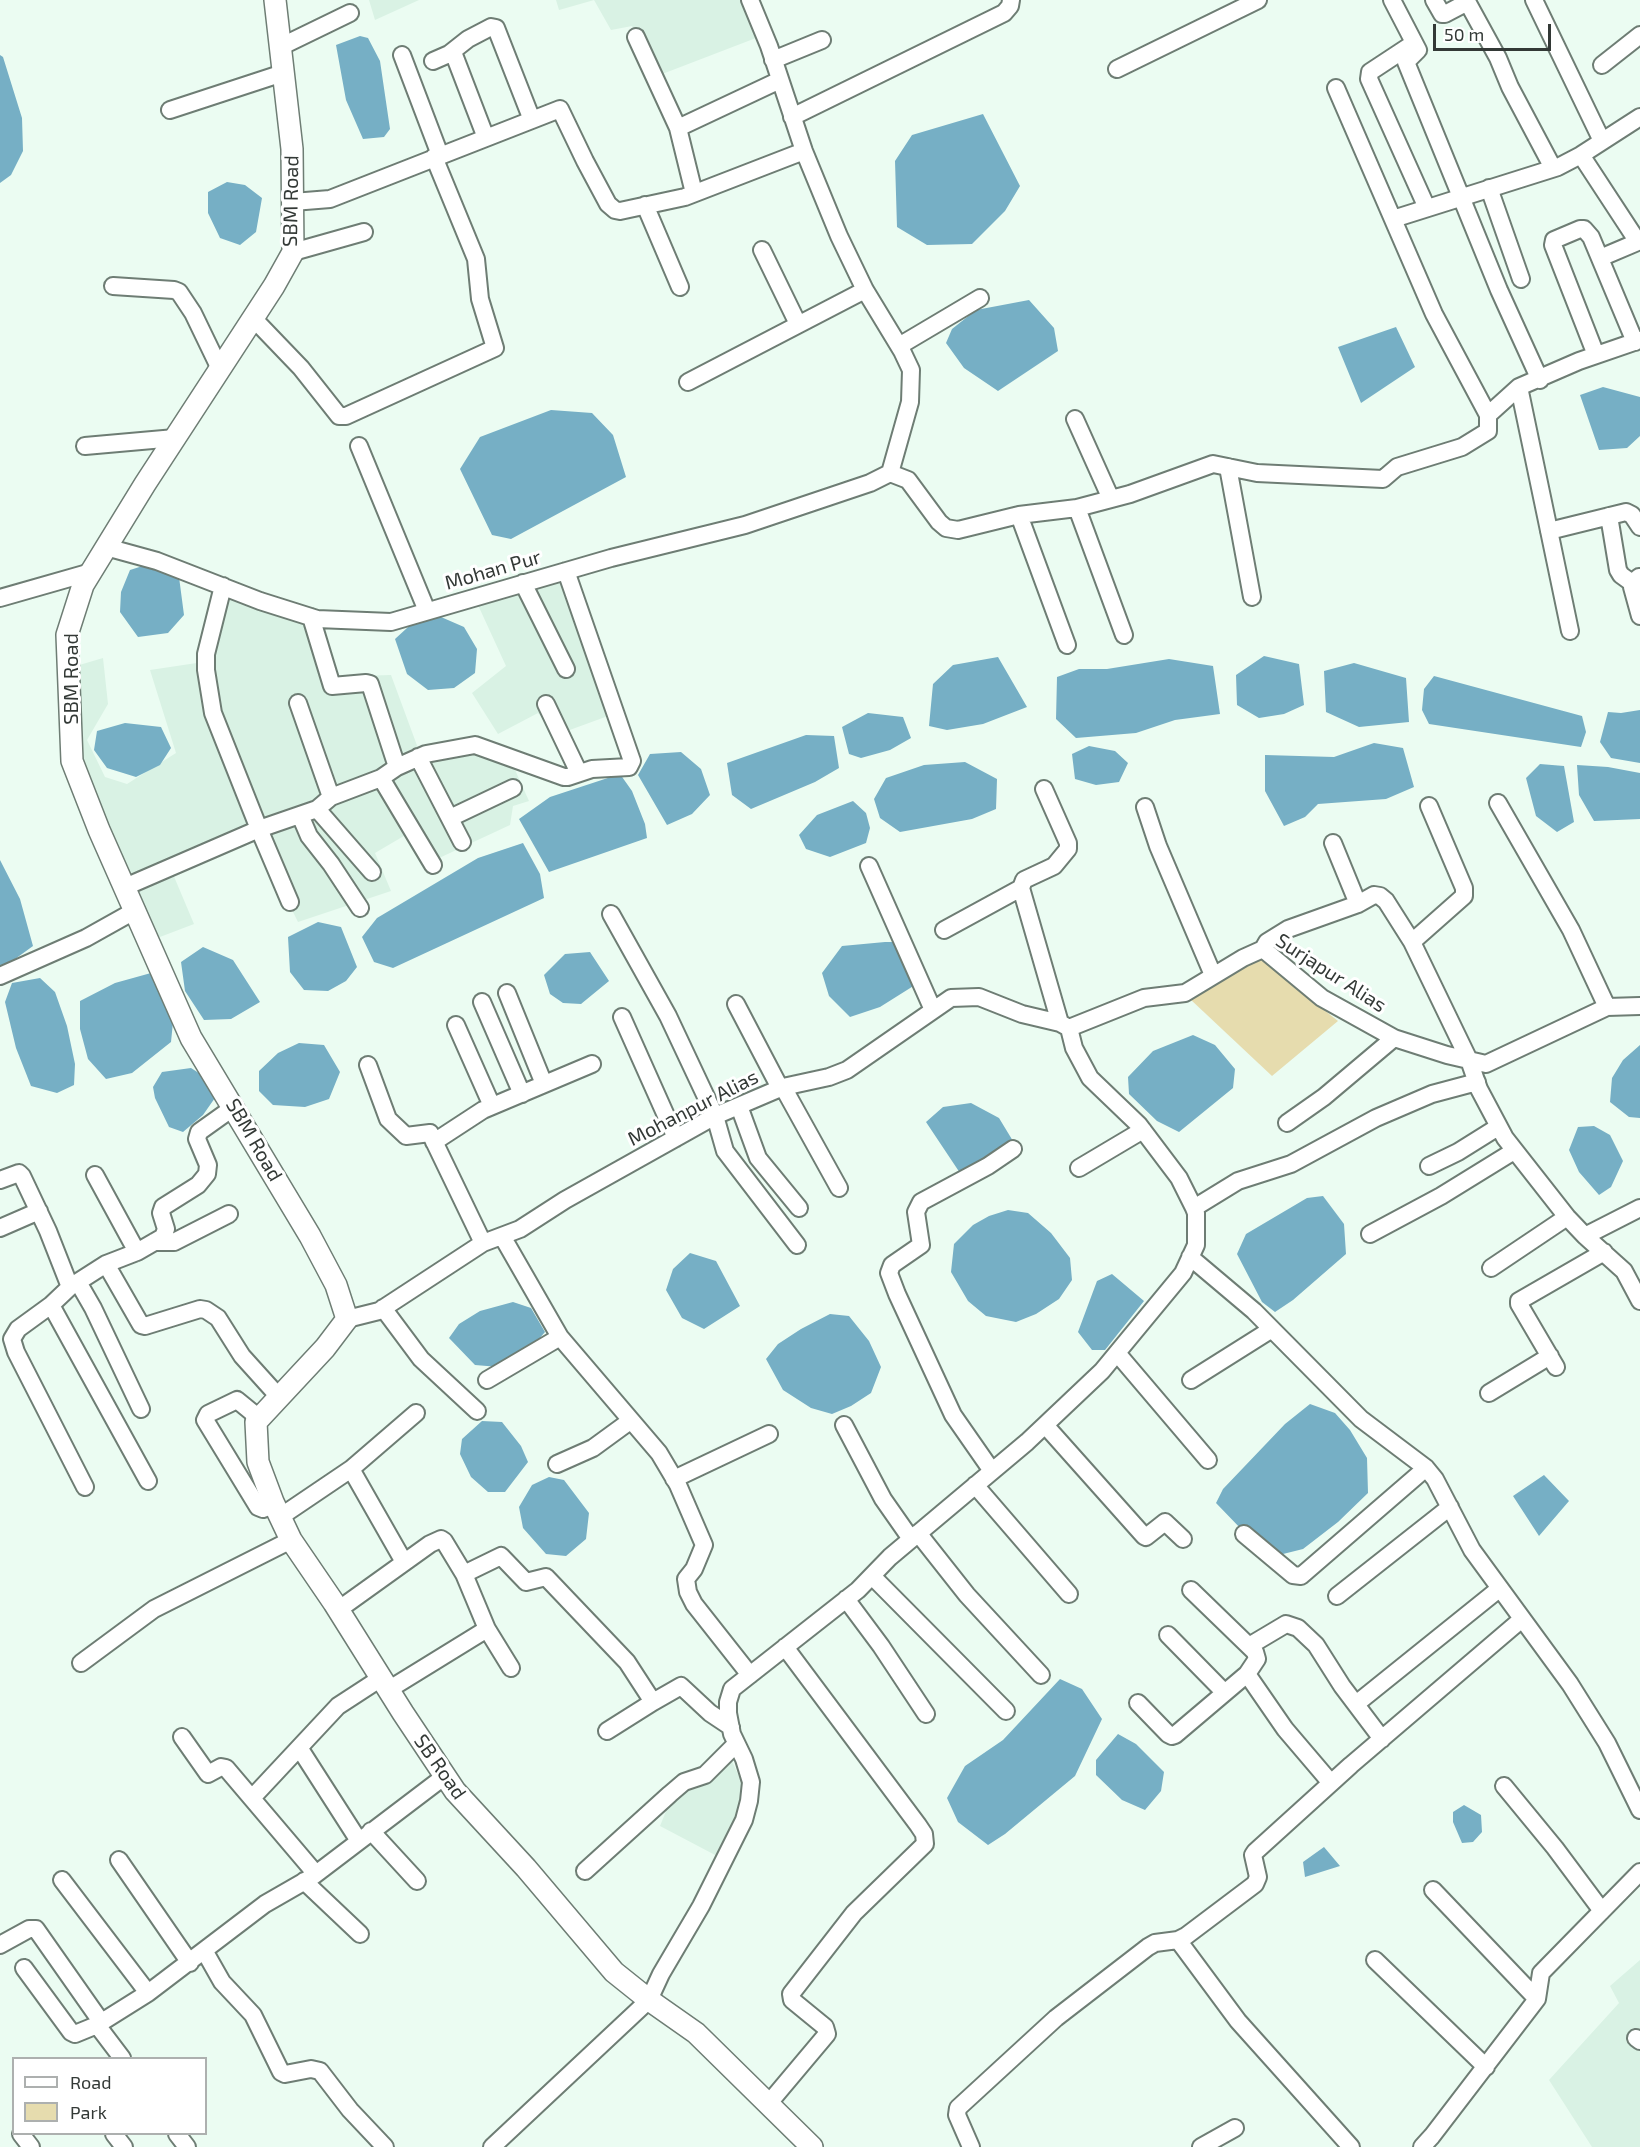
<!DOCTYPE html>
<html>
<head>
<meta charset="utf-8">
<style>
  body { margin:0 }
  #map { position:relative; width:1640px; height:2147px; overflow:hidden; background:#ebfcf2; font-family:"Exo 2",sans-serif }
  canvas { display:block }
  .legend { position:absolute; left:12px; top:2057px; width:195px; height:78px; box-sizing:border-box; background:#fff; border:2px solid #adb0af; margin:0; padding:8px 10px; list-style:none; font-size:18px; color:#333936 }
  .legend li { display:flex; align-items:center; gap:12px; height:30px }
  .legend b { width:30px; border:2px solid #adb0af }
  .scale { position:absolute; left:1433px; top:24px; width:118px; height:27px; box-sizing:border-box; border:3px solid #333936; border-top:0; padding-left:8px; font-size:18px; line-height:21px; white-space:nowrap; color:#333936; -webkit-text-stroke:4px #fff; paint-order:stroke }
</style>
</head>
<body>
<div id="map">
<canvas width="1640" height="2147"></canvas>
<ul class="legend">
<li><b style="height:8px;background:#fff"></b>Road</li>
<li><b style="height:16px;background:#e6dcae"></b>Park</li>
</ul>
<div class="scale">50 m</div>
</div>
<script>
const ctx = document.querySelector('canvas').getContext('2d');
ctx.lineJoin = 'round';
function paint(path, color) {
  ctx.fillStyle = color;
  ctx.fill(path, 'evenodd');
}
function shape(rows) {
  const path = new Path2D();
  for (const r of rows) {
    path.moveTo(r[0], r[1]);
    for (let i = 2; i < r.length; i += 2) path.lineTo(r[i], r[i + 1]);
  }
  return path;
}
function stroke(path, color, width, dash) {
  ctx.strokeStyle = color;
  ctx.lineWidth = width;
  ctx.lineCap = dash ? 'butt' : 'round';
  ctx.setLineDash(dash || []);
  ctx.stroke(path);
}
function label(font, color, halo, rows, align = 'center') {
  ctx.font = font + ' "Exo 2",sans-serif';
  ctx.lineWidth = 6;
  ctx.setLineDash([]);
  ctx.textBaseline = 'middle';
  ctx.strokeStyle = halo;
  ctx.fillStyle = color;
  for (const [text, x, y, turn = 0] of rows) {
    ctx.save();
    ctx.translate(x, y);
    ctx.rotate((+turn || 0) * Math.PI / 180);
    ctx.textAlign = isNaN(turn) ? turn : align;
    if (halo) ctx.strokeText(text, 0, 0);
    ctx.fillText(text, 0, 0);
    ctx.restore();
  }
}
const built = shape([
  [369,0,419,0,375,20],
  [556,0,743,0,756,38,657,76,632,26,611,30,594,0,559,10],
  [568,565,608,716,556,735,538,713,498,734,472,693,506,666,472,592],
  [227,591,307,615,322,677,391,675,422,759,507,752,529,801,513,806,510,825,437,859,414,830,375,853,391,891,298,922,254,833,170,867,194,924,152,940,76,766,76,666,103,658,108,704,87,740,105,777,127,784,176,753,150,670,210,661],
  [730,1757,744,1787,737,1823,717,1856,660,1826,673,1794,698,1788],
  [1640,1960,1640,2147,1592,2147,1549,2080,1619,2003,1610,1986]
]);
const green = shape([
  [1260,959,1338,1021,1272,1076,1190,999]
]);
const water = shape([
  [360,36,368,38,380,61,390,129,384,137,363,139,346,100,336,45],
  [0,55,3,57,22,118,23,151,11,175,0,183],
  [983,114,1020,186,1005,211,972,244,927,245,897,227,895,161,912,135],
  [227,182,245,185,262,198,256,232,240,245,220,238,208,213,208,192],
  [1029,300,1054,328,1058,351,998,391,964,368,946,343,952,329,976,310],
  [1396,327,1415,367,1361,403,1338,347],
  [1603,387,1640,397,1640,436,1627,448,1599,450,1580,395],
  [551,410,592,413,613,435,626,477,511,539,492,535,460,469,480,437],
  [152,563,179,577,184,615,168,633,138,637,120,612,121,592,130,570],
  [419,617,441,617,464,627,477,649,475,673,454,688,428,690,407,674,395,639],
  [1264,656,1299,664,1304,705,1284,714,1259,718,1237,705,1236,675],
  [998,657,1027,707,983,724,947,730,929,726,933,684,953,665],
  [1169,659,1213,666,1220,714,1175,720,1136,733,1076,738,1056,719,1057,677,1079,669,1107,669],
  [1354,663,1406,678,1409,722,1359,727,1326,712,1324,671],
  [1434,676,1582,716,1586,732,1581,747,1429,724,1422,710,1424,689],
  [1640,710,1640,763,1611,758,1600,742,1608,712,1621,713],
  [868,713,903,717,911,738,890,750,861,758,849,754,842,727],
  [125,723,161,727,171,748,160,765,136,777,107,768,94,750,97,731],
  [806,735,834,736,839,768,815,782,751,809,732,795,727,763],
  [1374,743,1403,748,1414,787,1386,799,1318,804,1305,817,1284,826,1265,791,1265,755,1334,757],
  [1089,746,1115,751,1128,763,1119,782,1096,785,1075,779,1072,754],
  [681,752,701,769,710,795,692,814,667,825,638,775,650,754],
  [965,762,997,779,996,809,972,819,900,832,880,818,874,799,886,778,924,765],
  [1540,764,1564,766,1574,822,1557,832,1536,816,1526,778],
  [1577,765,1608,767,1640,773,1640,819,1594,821,1579,795],
  [620,774,632,791,645,824,647,838,549,872,519,819,550,797],
  [853,801,866,813,870,828,866,843,830,857,806,849,799,835,817,815],
  [523,843,540,874,544,898,393,968,374,962,362,937,377,918,478,858],
  [0,860,20,899,33,946,4,967,0,966],
  [318,922,341,927,357,967,346,981,328,991,304,990,290,972,288,937],
  [885,942,898,942,915,985,880,1007,850,1017,829,996,822,973,842,946],
  [203,947,233,960,260,1002,231,1019,204,1020,185,991,181,962],
  [590,952,609,981,581,1004,563,1003,550,994,544,975,565,954],
  [151,973,174,1012,171,1042,132,1073,106,1079,88,1059,80,1029,80,1001,115,983],
  [40,978,55,992,67,1026,75,1064,74,1085,57,1093,31,1086,16,1048,5,1002,12,983],
  [1193,1035,1215,1045,1235,1069,1233,1088,1179,1132,1157,1121,1129,1094,1128,1077,1153,1051],
  [299,1043,324,1045,340,1072,329,1099,305,1107,273,1105,259,1091,259,1071,278,1053],
  [1640,1045,1640,1118,1629,1117,1610,1102,1612,1078,1623,1060],
  [191,1068,202,1075,217,1095,203,1115,183,1132,169,1127,155,1098,153,1087,162,1072],
  [971,1103,999,1118,1016,1146,962,1176,926,1122,943,1107],
  [1594,1126,1610,1135,1623,1161,1611,1187,1599,1195,1579,1172,1569,1150,1578,1127],
  [1323,1196,1344,1224,1346,1254,1293,1300,1275,1312,1262,1302,1237,1254,1246,1234,1307,1198],
  [1008,1210,1028,1213,1051,1233,1070,1258,1072,1280,1059,1299,1036,1314,1016,1322,986,1316,968,1301,951,1272,954,1244,973,1225,989,1216],
  [690,1253,716,1261,740,1306,704,1329,682,1318,666,1290,673,1269],
  [1112,1274,1144,1301,1105,1350,1092,1350,1078,1332,1097,1281],
  [513,1302,531,1308,545,1332,531,1348,499,1367,475,1365,449,1338,459,1324,480,1311],
  [830,1314,849,1316,869,1341,881,1367,871,1393,851,1406,832,1414,811,1408,783,1390,766,1359,778,1344,801,1329],
  [1310,1404,1335,1413,1350,1430,1367,1458,1368,1493,1338,1522,1303,1549,1275,1556,1244,1532,1216,1503,1223,1489,1285,1424],
  [482,1421,502,1422,521,1446,528,1462,505,1492,488,1492,471,1477,460,1454,462,1439],
  [1544,1475,1569,1501,1539,1536,1513,1496],
  [549,1477,564,1480,589,1513,586,1539,566,1556,546,1554,523,1528,519,1507,532,1485],
  [1060,1679,1082,1689,1102,1719,1075,1776,1005,1834,988,1845,958,1822,947,1798,965,1766,1003,1740],
  [1118,1734,1136,1744,1164,1772,1161,1791,1145,1810,1122,1800,1096,1775,1096,1760],
  [1464,1805,1481,1815,1482,1832,1473,1842,1462,1843,1453,1822,1453,1812],
  [1324,1847,1340,1866,1305,1877,1303,1862]
]);
const minor = shape([
  [750,0,769,46,804,151,839,236,865,290,902,351,911,370,910,402,890,473],
  [1392,0,1418,50,1406,62,1499,290,1540,380],
  [1434,0,1442,14,1445,14,1464,4,1469,5,1498,58,1510,87,1553,168],
  [1534,0,1602,141],
  [636,37,678,128,694,193],
  [1414,43,1370,72,1369,79,1427,208],
  [280,47,350,13],
  [453,52,486,138],
  [402,55,440,155],
  [773,60,822,40],
  [433,61,449,54,468,39,491,27,496,28,532,120],
  [1602,65,1640,35],
  [1117,69,1258,0],
  [1336,88,1434,314,1488,415],
  [170,110,283,73],
  [792,117,1004,13,1010,6,1011,0],
  [678,128,780,80],
  [1581,155,1638,242],
  [1489,188,1521,279],
  [293,202,330,199,560,109,585,161,608,204,615,210,620,211,685,197,804,151],
  [645,205,680,287],
  [1393,219,1558,167,1581,155,1640,117],
  [762,250,798,324],
  [293,252,364,232],
  [1600,258,1640,241],
  [113,286,174,290,179,292,193,313,220,369],
  [253,318,301,368,339,416,346,416,495,348,480,299,476,259,434,157],
  [899,346,980,298],
  [1596,355,1553,245,1554,240,1580,229,1584,229,1591,237,1635,342],
  [688,382,865,290],
  [1519,387,1570,631],
  [1075,419,1111,499],
  [85,446,175,438],
  [359,446,427,611],
  [1228,467,1252,597],
  [890,473,908,480,939,522,946,528,958,530,1019,515,1077,508,1130,494,1213,464,1257,473,1383,479,1397,467,1462,447,1488,431,1488,415,1519,387,1579,361,1640,340],
  [1077,508,1124,635],
  [1019,515,1067,645],
  [1609,516,1618,570,1621,575,1632,583],
  [1549,531,1626,512,1632,515,1640,527],
  [106,547,157,561,260,601,317,619,391,622,611,558,745,525,870,483,890,473],
  [1639,577,1632,583,1632,587,1640,616],
  [523,583,566,669],
  [223,586,206,654,206,670,213,713,259,829,290,902],
  [0,598,91,572],
  [311,617,332,686,366,683,370,684,397,767],
  [298,703,331,797],
  [546,704,579,773],
  [418,757,462,842],
  [381,778,433,865],
  [1044,789,1068,843,1068,849,1054,866,1024,880,1021,888,1060,1023],
  [1498,803,1571,930,1607,1007],
  [1429,806,1464,888,1464,896,1412,942,1469,1060,1479,1089,1505,1138,1567,1217,1585,1236,1624,1271,1640,1301],
  [1145,807,1158,846,1213,975],
  [317,809,331,797,381,778,397,767,426,754,475,745,564,777,568,777,592,769,629,767,632,761,566,571],
  [300,815,309,836,331,864,360,908],
  [450,818,513,788],
  [1333,843,1358,904],
  [869,866,933,1010],
  [125,887,259,829,317,809,372,872],
  [611,914,668,1016,715,1116,725,1151,797,1245],
  [944,930,1021,888],
  [1263,949,1267,942,1288,929,1358,904,1374,895,1380,896,1386,901,1412,942],
  [0,976,86,938,136,910],
  [507,993,544,1084],
  [482,1002,522,1094],
  [736,1004,780,1088],
  [622,1017,676,1138],
  [456,1025,492,1106],
  [1069,1028,1144,998,1185,993,1243,958,1263,949,1322,998,1394,1038,1447,1055,1486,1064,1607,1007,1640,1006],
  [368,1065,388,1119,406,1136,430,1133,483,1243],
  [783,1087,839,1188],
  [739,1106,758,1158,799,1208],
  [1287,1123,1324,1097,1394,1038],
  [434,1142,483,1110,592,1064],
  [1429,1166,1458,1152,1498,1127],
  [1079,1168,1143,1130],
  [95,1175,137,1252],
  [0,1180,19,1173,22,1176,48,1231,70,1287],
  [1194,1208,1238,1181,1291,1164,1376,1118,1432,1094,1477,1082],
  [0,1228,39,1211],
  [1370,1234,1441,1196,1514,1151],
  [502,1236,560,1337,659,1453,678,1485,704,1545,694,1569,686,1579,688,1592,694,1604,750,1675],
  [1585,1236,1640,1208],
  [154,1242,174,1242,229,1214],
  [1190,1257,1254,1311,1361,1419,1426,1468,1435,1479,1472,1550,1570,1684,1607,1743,1640,1810],
  [106,1264,141,1325,145,1326,200,1309,206,1310,218,1318,242,1356,279,1397],
  [1491,1268,1567,1217],
  [78,1282,93,1308,141,1409],
  [51,1305,148,1481],
  [383,1308,421,1359,477,1411],
  [347,1319,379,1311,483,1243,520,1229,565,1200,715,1116,783,1087,829,1077,847,1070,951,998,979,997,1022,1014,1060,1023,1069,1028],
  [1117,1353,1208,1460],
  [1556,1367,1519,1304,1519,1301,1604,1252],
  [487,1380,560,1337],
  [1191,1380,1272,1329],
  [1489,1393,1550,1356],
  [259,1418,237,1400,208,1414,205,1420,258,1507,263,1509,274,1505],
  [844,1425,883,1499,911,1539],
  [1045,1425,1144,1536,1146,1537,1165,1522,1183,1539],
  [557,1464,593,1448,630,1421],
  [351,1469,404,1562],
  [992,1471,953,1415,897,1294,889,1273,892,1265,921,1245,916,1212,921,1202,988,1166,1013,1149],
  [674,1479,769,1434],
  [975,1485,1069,1594],
  [85,1487,16,1352,12,1339,18,1329,51,1305,70,1287,106,1264,137,1252,163,1237,166,1229,161,1213,163,1207,198,1185,207,1174,208,1165,197,1139,199,1132,234,1107],
  [280,1517,351,1469,416,1413],
  [918,1533,967,1595,1041,1675],
  [1244,1534,1293,1575,1301,1576,1426,1468],
  [464,1574,501,1556,526,1582,546,1577,627,1662,653,1702],
  [872,1576,1006,1711],
  [1337,1596,1450,1507],
  [846,1599,881,1646,926,1714],
  [338,1610,430,1544,441,1539,444,1541,464,1574,487,1629,511,1668],
  [1168,1635,1224,1692],
  [1249,1646,1286,1624,1298,1628,1316,1645,1342,1686,1382,1739],
  [81,1663,154,1609,291,1540],
  [1247,1674,1285,1729,1331,1783],
  [388,1690,487,1629],
  [1138,1703,1168,1734,1172,1736,1175,1735,1247,1674,1257,1659,1255,1652,1191,1590],
  [1356,1704,1499,1589],
  [607,1731,653,1702,681,1686,710,1713,731,1727],
  [182,1737,208,1774,221,1767,226,1768,316,1874],
  [300,1749,359,1841],
  [1504,1786,1555,1848,1602,1911],
  [252,1798,338,1706,381,1678],
  [371,1831,417,1881],
  [119,1860,190,1963],
  [585,1871,670,1794,684,1782,705,1775,736,1744],
  [62,1880,148,1993],
  [304,1881,360,1934],
  [1433,1890,1537,1999],
  [1178,1940,1238,2021,1351,2147],
  [0,1945,29,1929,36,1929,102,2023],
  [205,1952,222,1982,253,2015,281,2072,285,2074,311,2069,320,2071,350,2110,385,2147],
  [1375,1960,1486,2067],
  [24,1968,71,2032,75,2034,97,2025,148,1993,265,1904,312,1877,445,1776],
  [97,2025,122,2058],
  [1636,2038,1640,2041],
  [769,2103,827,2034,825,2027,792,2000,791,1994,854,1913,925,1844,924,1834,918,1825,785,1647],
  [21,2134,31,2147],
  [114,2134,124,2147],
  [177,2134,187,2147],
  [492,2147,649,2000,661,1974,701,1906,744,1820,749,1801,751,1782,744,1759,732,1734,728,1713,728,1702,732,1689,858,1590,890,1557,1027,1442,1102,1371,1183,1273,1196,1245,1196,1213,1194,1208,1179,1178,1139,1125,1090,1078,1074,1048,1069,1028],
  [971,2147,957,2115,958,2108,1056,2018,1148,1947,1155,1943,1178,1940,1186,1936,1255,1884,1258,1877,1253,1855,1255,1852,1351,1765,1522,1619],
  [1201,2147,1235,2128],
  [1422,2147,1432,2136,1537,1999,1541,1973,1640,1872]
]);
const tertiary = shape([
  [275,0,292,149,293,252,274,286,145,484,83,585,67,635,72,761,99,830,191,1038,310,1236,336,1285,347,1319,325,1348,256,1422,258,1462,273,1502,291,1540,334,1603,403,1713,455,1791,526,1868,614,1972,649,2000,696,2033,812,2147]
]);
const streetNames = [
  ["SBM Road",291,201,-89],
  ["Mohan Pur",493,570,-16],
  ["SBM Road",71,679,-90],
  ["Surjapur Alias",1331,973,33],
  ["Mohanpur Alias",693,1108,-27],
  ["SBM Road",254,1140,60],
  ["SB Road",440,1767,55]
];
paint(built, '#d9f2e4');
paint(green, '#e6dcae');
paint(water, '#76afc5');
stroke(minor, '#6e7d74', 20);
stroke(tertiary, '#6e7d74', 24);
stroke(minor, '#fff', 16);
stroke(tertiary, '#fff', 21);
label('20px', '#333936', '#fff', streetNames);
</script>
</body>
</html>
